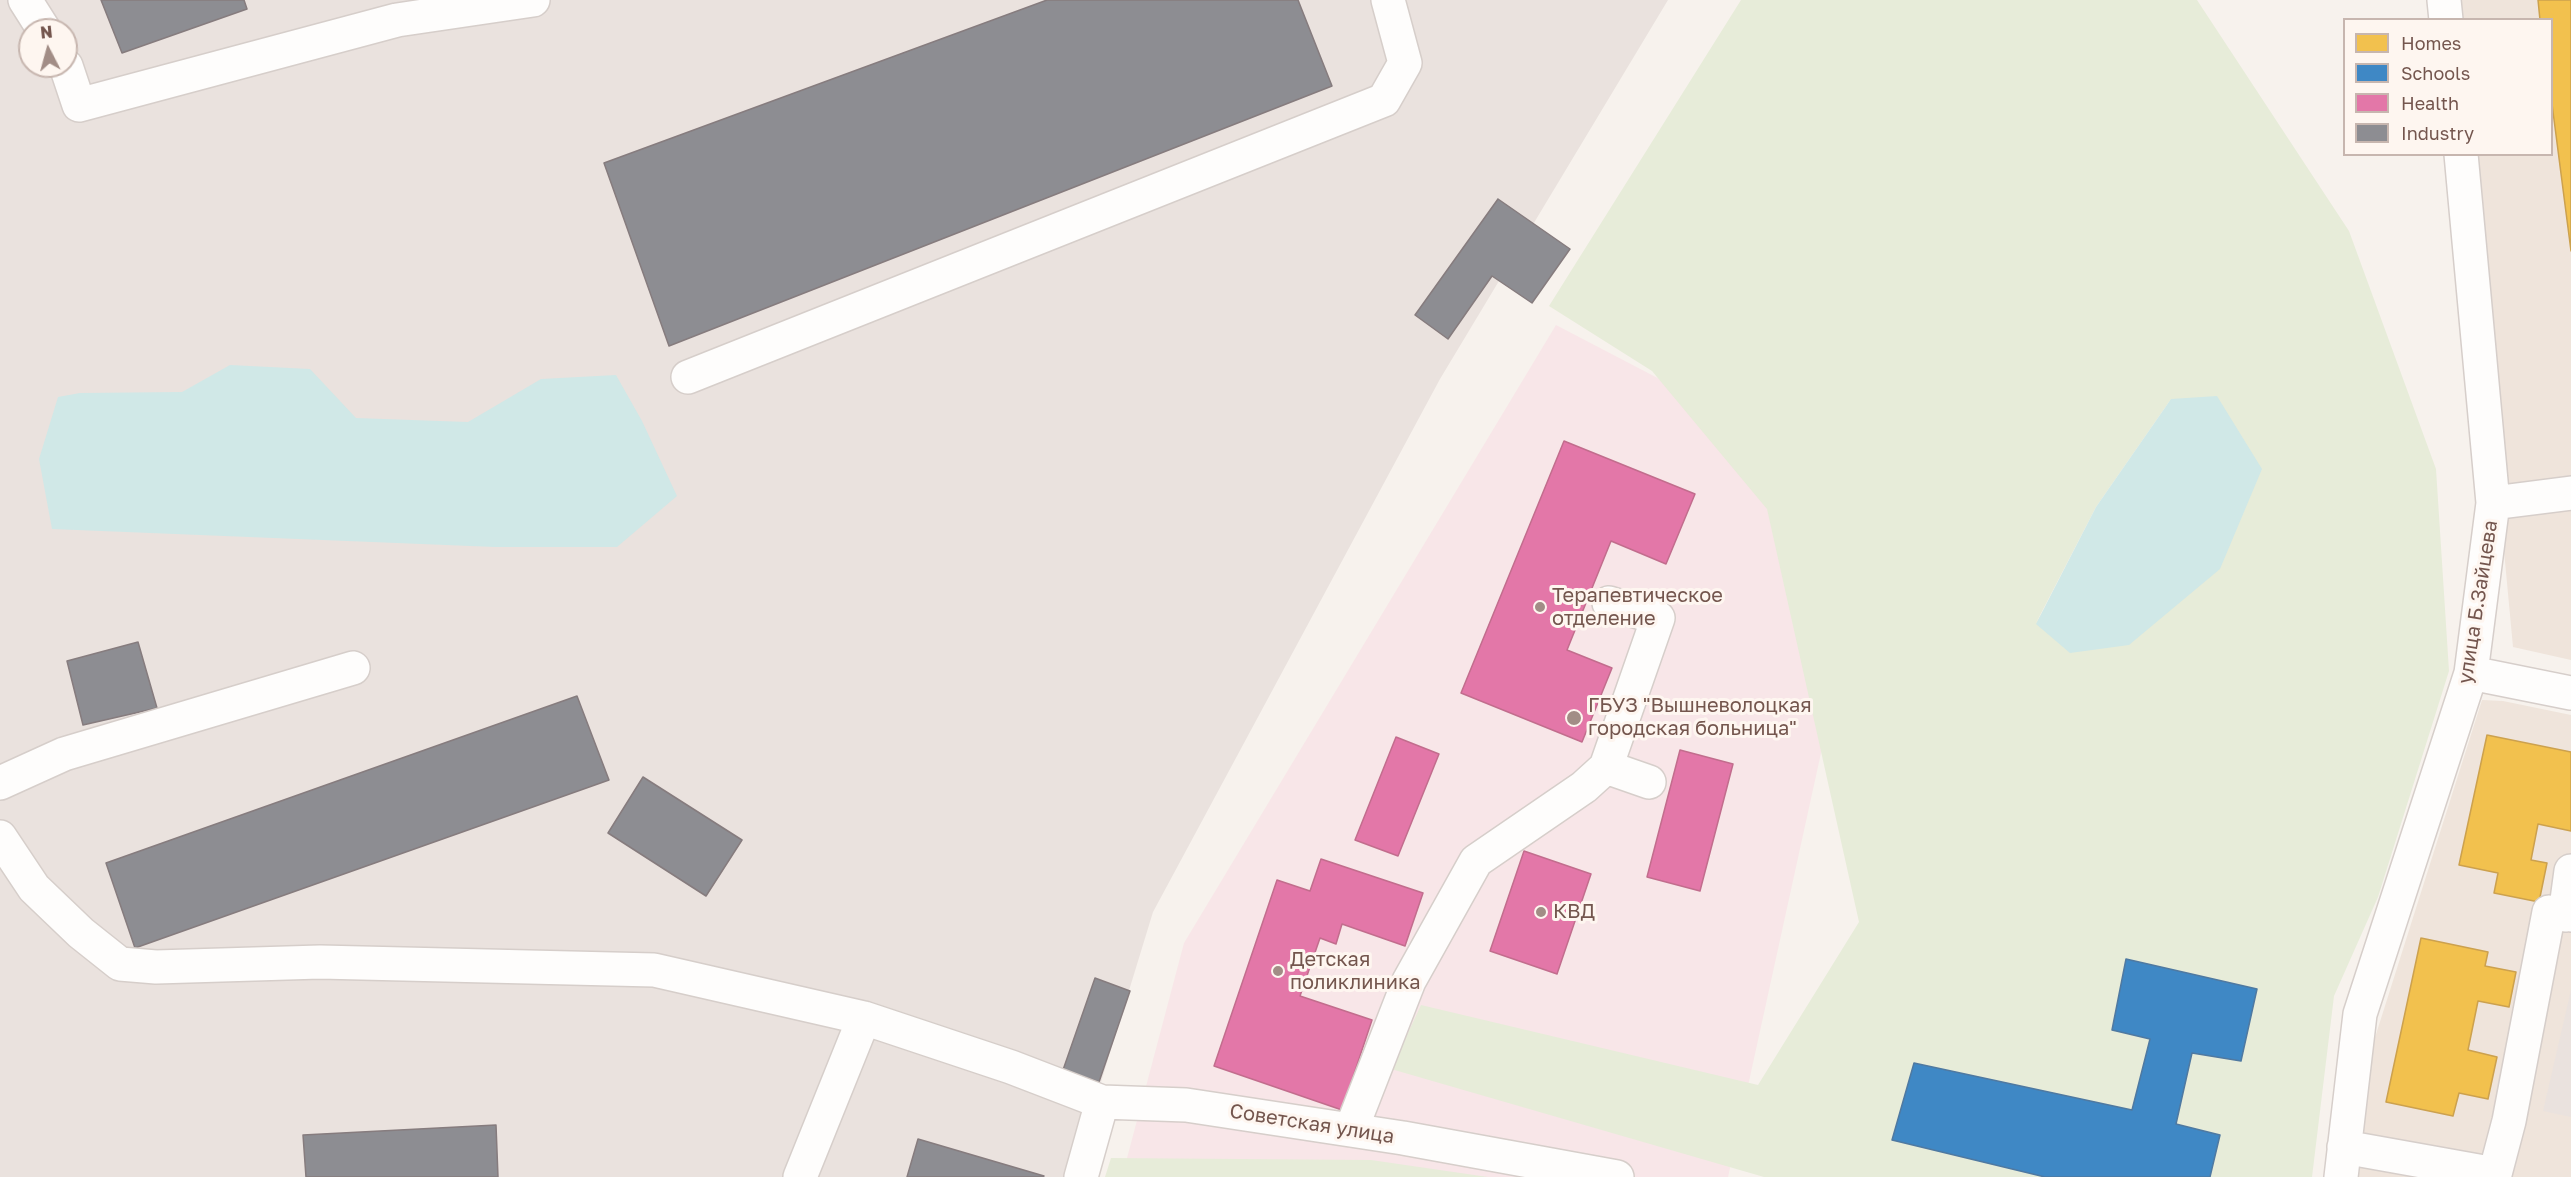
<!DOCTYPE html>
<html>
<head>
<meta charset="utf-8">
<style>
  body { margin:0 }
  #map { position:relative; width:2571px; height:1177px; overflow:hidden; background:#f7f2ed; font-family:"Golos Text",sans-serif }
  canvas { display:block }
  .legend { position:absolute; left:2343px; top:18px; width:210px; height:138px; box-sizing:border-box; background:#fef6f0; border:2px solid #c7b6af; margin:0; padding:8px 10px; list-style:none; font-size:18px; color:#74564e }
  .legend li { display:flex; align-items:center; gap:12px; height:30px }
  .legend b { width:30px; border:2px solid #c7b6af }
  .north { position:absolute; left:18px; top:18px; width:60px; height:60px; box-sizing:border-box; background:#fef6f0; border:2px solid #c7b6af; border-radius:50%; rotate:354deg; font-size:16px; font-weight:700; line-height:24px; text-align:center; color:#74564e }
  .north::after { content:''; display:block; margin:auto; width:21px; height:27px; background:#a28d86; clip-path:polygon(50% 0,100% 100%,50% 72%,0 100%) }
</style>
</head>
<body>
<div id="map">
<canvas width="2571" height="1177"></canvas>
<ul class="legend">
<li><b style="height:16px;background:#f2c14e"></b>Homes</li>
<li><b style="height:16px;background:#3f88c5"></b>Schools</li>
<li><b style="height:16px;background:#e377a8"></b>Health</li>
<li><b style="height:16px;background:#8d8d92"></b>Industry</li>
</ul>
<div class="north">N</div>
</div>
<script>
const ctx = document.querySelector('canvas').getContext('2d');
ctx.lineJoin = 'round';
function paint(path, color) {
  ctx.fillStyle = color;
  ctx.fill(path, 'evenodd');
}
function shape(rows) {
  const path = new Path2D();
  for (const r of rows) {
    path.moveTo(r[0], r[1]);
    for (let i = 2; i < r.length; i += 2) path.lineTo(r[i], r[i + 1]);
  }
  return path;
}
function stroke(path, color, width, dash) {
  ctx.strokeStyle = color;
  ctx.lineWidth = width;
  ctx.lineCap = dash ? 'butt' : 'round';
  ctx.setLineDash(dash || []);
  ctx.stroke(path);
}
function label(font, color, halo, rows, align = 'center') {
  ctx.font = font + ' "Golos Text",sans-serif';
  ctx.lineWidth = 6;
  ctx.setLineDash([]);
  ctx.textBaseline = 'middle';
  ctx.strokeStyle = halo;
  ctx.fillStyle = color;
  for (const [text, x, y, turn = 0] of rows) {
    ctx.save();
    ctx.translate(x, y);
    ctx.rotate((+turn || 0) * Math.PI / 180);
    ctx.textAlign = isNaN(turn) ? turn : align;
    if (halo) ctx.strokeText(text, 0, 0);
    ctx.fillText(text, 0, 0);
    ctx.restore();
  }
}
const residential = shape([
  [2453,0,2571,0,2571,660,2513,647,2467,155,2552,154,2552,20,2455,19],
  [2482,700,2503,701,2571,715,2571,1177,2357,1177,2365,1069]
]);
const industrial = shape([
  [0,0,1668,0,1440,379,1153,912,1072,1177,0,1177],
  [30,30,66,30,66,66,30,66],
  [2571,990,2571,1117,2543,1111]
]);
const medical = shape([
  [1556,325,1878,493,1728,1177,1122,1177,1184,943]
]);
const green = shape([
  [1741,0,2197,0,2349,231,2436,469,2449,671,2378,897,2334,996,2312,1177,1764,1177,1391,1069,1421,1005,1758,1085,1859,922,1767,509,1652,371,1549,306],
  [2171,399,2036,623,2096,507],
  [1111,1158,1371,1160,1488,1177,1105,1177]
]);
const water = shape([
  [230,365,310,369,356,418,468,422,541,379,616,375,642,421,677,496,617,547,495,547,52,529,39,459,58,397,80,393,182,392],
  [2217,396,2262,469,2220,569,2129,645,2070,653,2036,624,2096,507,2171,399]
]);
const homes = shape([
  [2538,0,2571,0,2571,251,2552,104,2552,20,2540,20,2538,0],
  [2487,735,2571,752,2571,831,2538,824,2531,860,2547,863,2539,902,2494,893,2498,873,2459,865,2487,735],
  [2421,938,2488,952,2485,966,2516,972,2509,1007,2478,1001,2468,1050,2497,1057,2488,1099,2459,1093,2453,1116,2386,1102,2421,938]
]);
const schools = shape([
  [2126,959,2257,989,2241,1061,2192,1053,2176,1124,2220,1135,2210,1177,2045,1177,1892,1140,1914,1063,2132,1110,2150,1039,2112,1030,2126,959]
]);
const health = shape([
  [1564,441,1695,494,1666,564,1611,541,1567,650,1612,668,1582,742,1461,693,1564,441],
  [1396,737,1439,754,1398,856,1355,840,1396,737],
  [1680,750,1733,764,1700,891,1647,877,1680,750],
  [1524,851,1591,874,1557,974,1490,951,1524,851],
  [1321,859,1423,893,1405,946,1342,924,1336,944,1320,938,1300,996,1372,1020,1342,1110,1214,1066,1277,880,1310,891,1321,859]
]);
const industry = shape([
  [101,0,244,0,247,9,122,53,101,0],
  [1047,0,1298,0,1332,86,669,346,604,163,1047,0],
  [1498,199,1570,249,1532,303,1492,276,1448,339,1415,315,1498,199],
  [138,642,157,708,83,725,67,661,138,642],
  [577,696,609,780,135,948,106,863,577,696],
  [643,777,742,840,706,896,608,833,643,777],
  [1095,978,1130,991,1099,1082,1063,1070,1095,978],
  [496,1125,498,1177,306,1177,303,1135,496,1125],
  [918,1139,1044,1176,1043,1177,907,1177,918,1139]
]);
const minor = shape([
  [25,0,44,30],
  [2444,0,2446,20],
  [66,66,79,105,397,20,533,0],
  [688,377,1384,100,1405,63,1388,0],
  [2493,503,2571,493],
  [2471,673,2571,693],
  [1606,767,1649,782],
  [0,783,64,754,353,668],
  [0,837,34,888,81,933,120,964,156,967,320,962,654,970,864,1018,1011,1067,1102,1102,1186,1105,1403,1138,1617,1177],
  [2565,915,2571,871],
  [1351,1130,1409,981,1476,861,1584,787,1606,767,1658,618,1609,603],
  [2344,1147,2495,1174,2509,1121,2549,912,2571,915],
  [800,1177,864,1018],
  [1081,1177,1102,1102],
  [2341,1177,2360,1014,2471,673,2493,503,2461,154]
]);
const markers = [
  [1540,607,6,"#a28d86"],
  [1574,718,8,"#a28d86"],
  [1541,912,6,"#a28d86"],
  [1278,971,6,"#a28d86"]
];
const poiNames = [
  ["Терапевтическое",1552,596],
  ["отделение",1552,619],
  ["ГБУЗ \"Вышневолоцкая",1588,706],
  ["городская больница\"",1588,729],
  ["КВД",1553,912],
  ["Детская",1290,960],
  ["поликлиника",1290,983]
];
const streetNames = [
  ["улица Б.Зайцева",2478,602,-81],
  ["Советская улица",1312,1124,9]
];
paint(residential, '#efe4db');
paint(industrial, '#eae2de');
paint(medical, '#f8e6e8');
paint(green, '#e7ecd9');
paint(water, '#d0e8e7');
paint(homes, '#f2c14e');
stroke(homes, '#cca14e', 1.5);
paint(schools, '#3f88c5');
stroke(schools, '#4f79a1', 1.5);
paint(health, '#e377a8');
stroke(health, '#c26d8d', 1.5);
paint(industry, '#8d8d92');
stroke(industry, '#867c7e', 1.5);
stroke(minor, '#d6ceca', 36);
stroke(minor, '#fefdfc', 33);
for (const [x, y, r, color] of markers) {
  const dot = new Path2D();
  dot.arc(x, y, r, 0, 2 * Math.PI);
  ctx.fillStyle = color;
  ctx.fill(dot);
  stroke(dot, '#fef6f0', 2);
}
label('20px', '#74564e', '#fef6f0', poiNames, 'left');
label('20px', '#74564e', '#fef6f0', streetNames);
</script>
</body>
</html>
